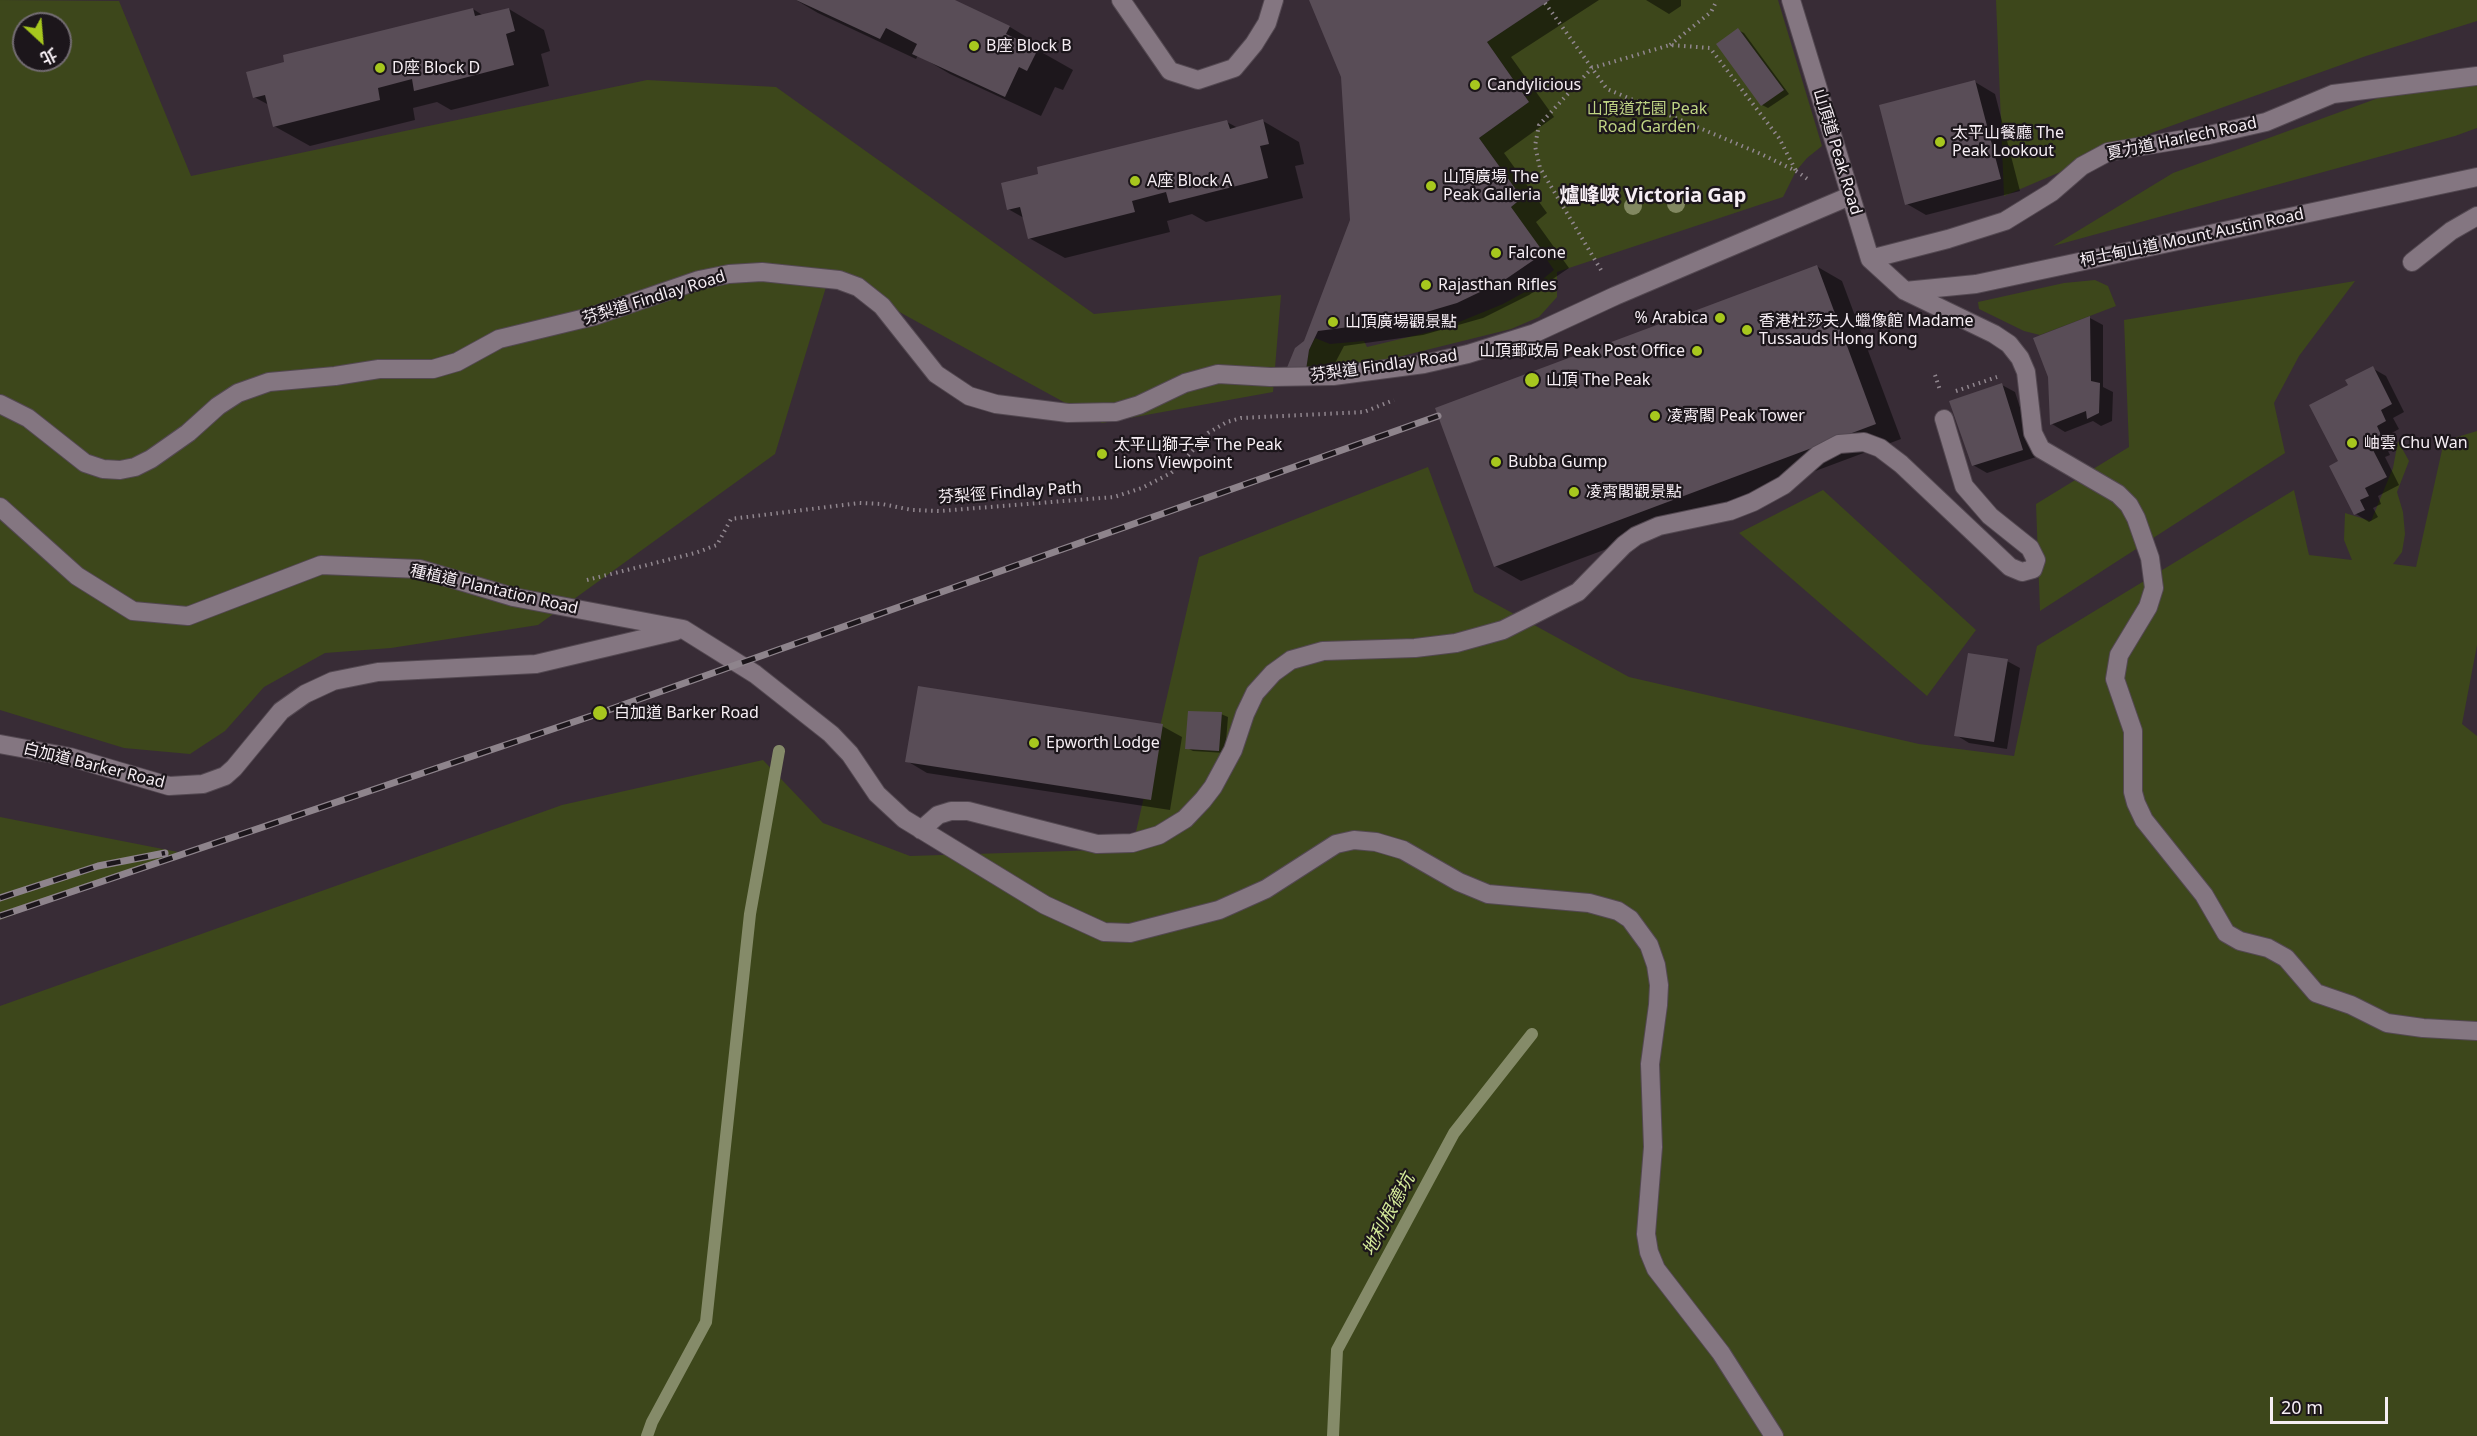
<!DOCTYPE html>
<html>
<head>
<meta charset="utf-8">
<style>
  body { margin:0 }
  #map { position:relative; width:2477px; height:1436px; overflow:hidden; background:#382c36; font-family:"Noto Sans","Noto Sans TC",sans-serif }
  canvas { display:block }
  .north { position:absolute; left:12px; top:12px; width:60px; height:60px; box-sizing:border-box; background:#1c161b; border:2px solid #736c72; border-radius:50%; rotate:154deg; font-size:16px; font-weight:700; line-height:24px; text-align:center; color:#f6eef4 }
  .north::after { content:''; display:block; margin:auto; width:21px; height:27px; background:#a7c71e; clip-path:polygon(50% 0,100% 100%,50% 72%,0 100%) }
  .scale { position:absolute; left:2270px; top:1397px; width:118px; height:27px; box-sizing:border-box; border:3px solid #f6eef4; border-top:0; padding-left:8px; font-size:18px; line-height:21px; white-space:nowrap; color:#f6eef4; -webkit-text-stroke:4px #1c161b; paint-order:stroke }
</style>
</head>
<body>
<div id="map">
<canvas width="2477" height="1436"></canvas>
<div class="north">北</div>
<div class="scale">20 m</div>
</div>
<script>
const ctx = document.querySelector('canvas').getContext('2d');
ctx.lineJoin = 'round';
function paint(path, color) {
  ctx.fillStyle = color;
  ctx.fill(path, 'evenodd');
}
function shape(rows) {
  const path = new Path2D();
  for (const r of rows) {
    path.moveTo(r[0], r[1]);
    for (let i = 2; i < r.length; i += 2) path.lineTo(r[i], r[i + 1]);
  }
  return path;
}
function stroke(path, color, width, dash) {
  ctx.strokeStyle = color;
  ctx.lineWidth = width;
  ctx.lineCap = dash ? 'butt' : 'round';
  ctx.setLineDash(dash || []);
  ctx.stroke(path);
}
function label(font, color, halo, rows, align = 'center') {
  ctx.font = font + ' "Noto Sans","Noto Sans TC",sans-serif';
  ctx.lineWidth = 4.5;
  ctx.setLineDash([]);
  ctx.textBaseline = 'middle';
  ctx.strokeStyle = halo;
  ctx.fillStyle = color;
  for (const [text, x, y, turn = 0] of rows) {
    ctx.save();
    ctx.translate(x, y);
    ctx.rotate((+turn || 0) * Math.PI / 180);
    ctx.textAlign = isNaN(turn) ? turn : align;
    if (halo) ctx.strokeText(text, 0, 0);
    ctx.fillText(text, 0, 0);
    ctx.restore();
  }
}
const green = shape([
  [0,0,119,1,191,176,647,80,776,87,1094,314,1281,295,1273,392,1102,423,830,274,775,454,538,625,391,648,325,653,264,687,225,731,190,754,124,748,0,710],
  [24,24,60,24,60,60,24,60],
  [1550,0,1778,0,1822,146,1807,158,1796,171,1783,197,1557,272,1557,297,1539,317,1511,329,1386,360,1306,370,1309,350,1315,338,1330,344,1364,341,1367,347,1442,329,1503,304,1532,288,1554,270,1511,207,1522,198,1479,138,1529,102,1487,42],
  [1996,0,2477,0,2477,21,2366,56,2154,132,2004,196],
  [2477,67,2477,128,2455,136,2053,246,2173,173,2381,97],
  [2095,280,2108,286,2116,306,2040,335,2024,331,1979,309,1978,302,2064,283],
  [2355,281,2299,356,2274,403,2285,453,2040,611,2036,504,2129,447,2124,320],
  [2477,431,2477,645,2462,724,2477,736,2477,1436,0,1436,0,1006,562,805,763,760,823,823,910,856,1132,849,1199,557,1428,467,1474,592,1629,677,1919,744,2014,756,2037,646,2294,490,2309,555,2352,560,2344,540,2345,513,2371,521,2393,468,2398,441,2409,461,2397,492,2403,512,2405,534,2402,552,2393,564,2416,567,2444,441],
  [1823,490,1976,630,1927,696,1739,533],
  [0,817,178,852,0,920]
]);
const shadow = shape([
  [796,0,951,0,1010,27,1045,48,1043,53,1073,70,1063,90,1055,87,1041,116,950,74,918,55,916,59,818,13],
  [1310,0,1599,0,1511,57,1554,117,1504,153,1547,213,1536,222,1569,268,1529,295,1483,318,1423,335,1344,346,1334,365,1332,384,1288,369,1305,342,1351,220,1342,77],
  [1646,0,1681,0,1681,6,1669,14],
  [473,9,484,16,509,9,544,30,550,51,541,54,549,86,451,110,437,102,413,108,415,120,310,146,274,126,269,105,254,97],
  [1738,30,1744,33,1789,94,1768,108,1762,105],
  [1975,82,1995,94,2020,191,1926,215,1907,204],
  [1263,121,1299,142,1304,164,1295,166,1303,198,1206,222,1192,214,1167,221,1170,232,1065,258,1029,238,1024,218,1008,209,1227,122,1238,128],
  [1816,266,1842,281,1901,439,1521,581,1495,566],
  [2090,318,2103,325,2103,387,2113,392,2112,421,2101,426,2093,421,2065,432,2052,424,2049,377],
  [2372,368,2386,376,2404,412,2393,418,2399,429,2390,434,2394,442,2386,447,2390,455,2385,457,2399,485,2378,496,2381,504,2373,508,2378,517,2369,522,2356,514,2340,462,2350,386],
  [2002,385,2015,392,2036,457,1987,473,1973,465],
  [2007,661,2020,668,2007,749,1969,743,1956,735],
  [1221,714,1228,717,1225,753,1193,751,1187,748],
  [1162,726,1182,737,1170,810,927,773,907,761]
]);
const stream = shape([
  [647,1436,652,1422,706,1322,750,914,779,751],
  [1333,1436,1337,1350,1454,1133,1532,1034]
]);
const building = shape([
  [796,0,955,0,1010,26,1006,34,1038,49,1027,71,1019,67,1005,97,912,54,917,44,886,28,880,39],
  [1309,0,1550,0,1487,42,1529,102,1479,138,1522,198,1511,207,1544,253,1503,281,1457,303,1396,321,1318,331,1309,350,1306,370,1286,370,1295,348,1304,341,1350,220,1341,77],
  [473,8,475,16,509,8,515,31,506,34,514,65,414,91,412,79,378,88,380,100,273,127,265,95,253,98,246,72,284,62,283,55],
  [1738,28,1784,90,1761,106,1716,44],
  [1975,80,2001,179,1905,205,1879,105],
  [1263,119,1269,144,1260,146,1268,178,1169,203,1166,192,1132,201,1135,212,1028,239,1020,207,1007,210,1001,183,1038,174,1037,167,1227,120,1230,129],
  [1817,265,1876,424,1494,567,1435,408],
  [2090,316,2091,381,2100,383,2099,413,2087,419,2086,411,2050,425,2048,377,2033,338],
  [2373,366,2392,404,2381,410,2386,421,2377,426,2381,435,2374,439,2378,447,2373,450,2387,477,2365,488,2369,496,2360,500,2365,510,2354,515,2329,466,2338,461,2309,405,2348,385,2345,380],
  [2002,383,2023,450,1972,466,1949,401],
  [1968,653,2008,659,1994,742,1954,736],
  [918,686,1163,724,1151,800,905,762],
  [1188,711,1222,712,1219,751,1185,749]
]);
const path = shape([
  [1545,3,1607,89,1761,154,1796,171,1809,180],
  [1670,45,1711,12,1717,0],
  [1601,270,1540,168,1535,146,1539,125,1592,68,1670,45,1710,48,1779,138,1796,171],
  [1935,375,1940,390],
  [1956,391,1997,377],
  [587,580,695,553,717,545,731,519,859,503,882,504,912,510,940,511,1114,497,1142,488,1171,473,1180,465,1208,433,1227,422,1241,418,1364,412,1394,400]
]);
const lane = shape([
  [1121,0,1170,71,1198,80,1234,68,1254,44,1267,23,1274,0],
  [2412,262,2451,231,2477,216]
]);
const street = shape([
  [1791,0,1870,259,1905,291,1994,334,2009,344,2020,358,2026,372,2033,433,2041,449,2118,494,2129,505,2136,518,2150,558,2154,588,2148,607,2119,655,2115,679,2133,731,2133,792,2136,803,2144,820,2204,895,2226,933,2240,941,2268,948,2286,958,2316,993,2351,1005,2387,1023,2423,1028,2477,1031],
  [1870,259,1948,239,2005,221,2052,192,2082,166,2108,152,2209,135,2266,122,2333,94,2477,76],
  [1905,291,1976,284,2477,177],
  [0,404,28,418,85,463,103,469,120,470,135,467,151,459,188,433,218,406,238,393,269,382,335,376,379,369,433,369,457,362,499,339,594,316,699,280,729,274,762,272,839,280,858,287,882,306,936,374,969,396,996,404,1068,413,1116,412,1139,405,1185,383,1218,374,1270,377,1333,376,1424,364,1468,354,1535,333,1615,296,1850,196],
  [0,507,77,576,133,611,188,616,321,565,420,569,513,597,683,629,755,674,831,734,850,754,877,794,904,819,1045,905,1104,932,1130,933,1219,910,1266,889,1336,844,1354,840,1376,842,1403,850,1459,882,1488,894,1589,903,1618,911,1630,919,1649,945,1656,965,1659,985,1658,1005,1650,1064,1653,1147,1646,1234,1649,1252,1656,1269,1721,1353,1774,1436],
  [0,744,70,757,169,786,203,784,225,776,234,768,281,711,305,694,333,681,378,672,536,664,676,631],
  [921,830,938,815,951,811,968,811,1097,844,1132,843,1159,835,1185,819,1203,800,1213,787,1233,750,1245,714,1255,693,1273,673,1291,660,1323,651,1415,648,1456,643,1503,630,1578,592,1624,545,1636,536,1659,526,1730,511,1753,502,1784,485,1818,455,1839,444,1864,442,1880,448,1901,464,2010,567,2022,572,2033,569,2036,560,2030,548,1990,516,1964,486,1944,419]
]);
const rail = shape([
  [0,898,98,866,165,853],
  [0,916,600,713,1438,416]
]);
const trees = [
  [1676,204],
  [1633,206]
];
const markers = [
  [974,46,6,"#a7c71e"],
  [380,68,6,"#a7c71e"],
  [1475,85,6,"#a7c71e"],
  [1940,142,6,"#a7c71e"],
  [1135,181,6,"#a7c71e"],
  [1431,186,6,"#a7c71e"],
  [1496,253,6,"#a7c71e"],
  [1426,285,6,"#a7c71e"],
  [1720,318,6,"#a7c71e"],
  [1333,322,6,"#a7c71e"],
  [1747,330,6,"#a7c71e"],
  [1697,351,6,"#a7c71e"],
  [1532,380,8,"#a7c71e"],
  [1655,416,6,"#a7c71e"],
  [2352,443,6,"#a7c71e"],
  [1102,454,6,"#a7c71e"],
  [1496,462,6,"#a7c71e"],
  [1574,492,6,"#a7c71e"],
  [600,713,8,"#a7c71e"],
  [1034,743,6,"#a7c71e"]
];
const poiNames = [
  ["B座 Block B",986,46],
  ["D座 Block D",392,68],
  ["Candylicious",1487,85],
  ["太平山餐廳 The",1952,133],
  ["Peak Lookout",1952,151],
  ["山頂廣場 The",1443,177],
  ["Peak Galleria",1443,195],
  ["A座 Block A",1147,181],
  ["Falcone",1508,253],
  ["Rajasthan Rifles",1438,285],
  ["% Arabica",1708,318,"right"],
  ["香港杜莎夫人蠟像館 Madame",1759,321],
  ["Tussauds Hong Kong",1759,339],
  ["山頂廣場觀景點",1345,322],
  ["山頂郵政局 Peak Post Office",1685,351,"right"],
  ["山頂 The Peak",1546,380],
  ["凌霄閣 Peak Tower",1667,416],
  ["岫雲 Chu Wan",2364,443],
  ["太平山獅子亭 The Peak",1114,445],
  ["Lions Viewpoint",1114,463],
  ["Bubba Gump",1508,462],
  ["凌霄閣觀景點",1586,492],
  ["白加道 Barker Road",614,713],
  ["Epworth Lodge",1046,743]
];
const parkNames = [
  ["山頂道花園 Peak",1647,109],
  ["Road Garden",1647,127]
];
const streetNames = [
  ["夏力道 Harlech Road",2182,139,-12],
  ["山頂道 Peak Road",1837,152,73],
  ["柯士甸山道 Mount Austin Road",2192,238,-12],
  ["芬梨道 Findlay Road",654,298,-17],
  ["芬梨道 Findlay Road",1384,366,-8],
  ["芬梨徑 Findlay Path",1010,493,-4],
  ["種植道 Plantation Road",494,590,13],
  ["白加道 Barker Road",94,766,14]
];
const waterNames = [
  ["地利根德坑",1389,1215,-62]
];
const quarterNames = [
  ["爐峰峽 Victoria Gap",1653,196]
];
paint(green, '#3d471b');
paint(shadow, '#0007');
stroke(stream, '#858b69', 12);
paint(building, '#594d57');
stroke(lane, '#534851', 20);
stroke(street, '#534851', 20);
stroke(path, '#91878f', 4, [1.5, 4.5]);
stroke(lane, '#847681', 18);
stroke(street, '#847681', 18);
stroke(rail, '#8e848c', 7);
stroke(rail, '#1c161b', 4.5, [14]);
ctx.fillStyle = '#828861';
for (const [x, y] of trees) {
  ctx.beginPath();
  ctx.arc(x, y, 9, 0, 2 * Math.PI);
  ctx.fill();
}
for (const [x, y, r, color] of markers) {
  const dot = new Path2D();
  dot.arc(x, y, r, 0, 2 * Math.PI);
  ctx.fillStyle = color;
  ctx.fill(dot);
  stroke(dot, '#1c161b', 2);
}
label('16px', '#f6eef4', '#1c161b', poiNames, 'left');
label('16px', '#bfd484', '#1c161b', parkNames);
label('16px', '#f6eef4', '#1c161b', streetNames);
label('italic 18px', '#d5eb9a', '#1c161b', waterNames);
label('bold 20px', '#f6eef4', '#1c161b', quarterNames);
</script>
</body>
</html>
